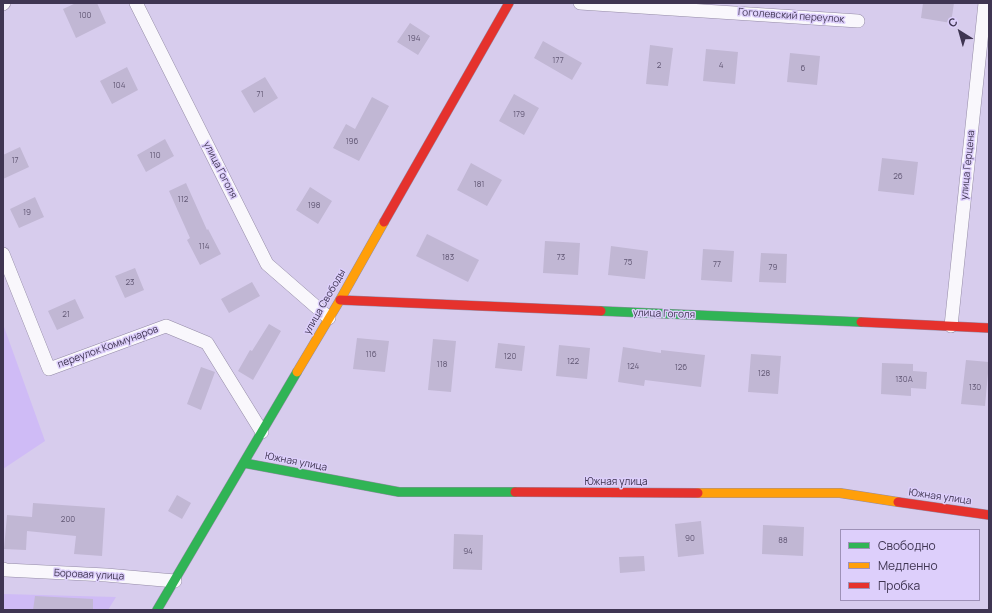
<!DOCTYPE html>
<html>
<head>
<meta charset="utf-8">
<style>
  body { margin:0 }
  #map { position:relative; width:992px; height:613px; overflow:hidden; background:#d7cced; font-family:Manrope,sans-serif }
  canvas { display:block }
  .frame { position:absolute; inset:0; border:4px solid #3f3552; pointer-events:none }
  .legend { position:absolute; left:840px; top:529px; width:140px; height:72px; box-sizing:border-box; background:#ddcffb; border:1px solid #9e91b7; margin:0; padding:5px 7px; list-style:none; font-size:12px; color:#3f3552 }
  .legend li { display:flex; align-items:center; gap:8px; height:20px }
  .legend b { width:20px; border:1px solid #9e91b7 }
  .north { position:absolute; left:940px; top:12px; width:40px; height:40px; -webkit-text-stroke:3px #ddcffb; paint-order:stroke; rotate:323deg; font-size:11px; font-weight:700; line-height:16px; text-align:center; color:#3f3552 }
  .north::after { content:''; display:block; margin:auto; width:14px; height:18px; background:#3f3552; clip-path:polygon(50% 0,100% 100%,50% 72%,0 100%) }
</style>
</head>
<body>
<div id="map">
<canvas width="992" height="613"></canvas>
<div class="frame"></div>
<ul class="legend">
<li><b style="height:5px;background:#30b455"></b>Свободно</li>
<li><b style="height:5px;background:#ff9f0a"></b>Медленно</li>
<li><b style="height:5px;background:#e5322d"></b>Пробка</li>
</ul>
<div class="north">С</div>
</div>
<script>
const ctx = document.querySelector('canvas').getContext('2d');
ctx.lineJoin = 'round';
function paint(path, color) {
  ctx.fillStyle = color;
  ctx.fill(path, 'evenodd');
}
function shape(rows) {
  const path = new Path2D();
  for (const r of rows) {
    path.moveTo(r[0], r[1]);
    for (let i = 2; i < r.length; i += 2) path.lineTo(r[i], r[i + 1]);
  }
  return path;
}
function stroke(path, color, width, dash) {
  ctx.strokeStyle = color;
  ctx.lineWidth = width;
  ctx.lineCap = dash ? 'butt' : 'round';
  ctx.setLineDash(dash || []);
  ctx.stroke(path);
}
function label(font, color, halo, rows, align = 'center') {
  ctx.font = font + ' Manrope,sans-serif';
  ctx.lineWidth = 3;
  ctx.setLineDash([]);
  ctx.textBaseline = 'middle';
  ctx.strokeStyle = halo;
  ctx.fillStyle = color;
  for (const [text, x, y, turn = 0] of rows) {
    ctx.save();
    ctx.translate(x, y);
    ctx.rotate((+turn || 0) * Math.PI / 180);
    ctx.textAlign = isNaN(turn) ? turn : align;
    if (halo) ctx.strokeText(text, 0, 0);
    ctx.fillText(text, 0, 0);
    ctx.restore();
  }
}
const built = shape([
  [3,324,45,441,3,469],
  [3,594,116,597,108,610,3,610]
]);
const building = shape([
  [76,3,97,3,106,23,76,38,63,9],
  [923,3,954,3,951,23,921,18],
  [410,23,430,36,418,55,397,42],
  [543,41,582,63,572,80,534,58],
  [650,45,673,48,668,86,646,84],
  [706,49,738,52,735,84,703,81],
  [790,53,820,56,817,85,787,82],
  [127,67,138,90,112,104,100,81],
  [265,77,278,98,254,113,241,91],
  [514,94,539,108,524,135,499,121],
  [372,97,389,106,359,161,333,148,346,124,355,129],
  [165,139,174,156,146,172,137,155],
  [20,147,29,167,3,179,3,155],
  [882,158,918,162,914,195,878,191],
  [471,163,502,180,487,206,457,190],
  [186,183,207,230,208,229,221,254,200,265,187,240,190,238,169,191],
  [310,187,332,201,318,224,296,210],
  [35,197,44,217,19,228,10,209],
  [427,234,479,260,468,282,416,256],
  [545,241,580,243,578,275,543,273],
  [611,246,648,251,645,279,608,275],
  [703,249,734,251,732,282,701,280],
  [761,253,787,254,786,283,759,282],
  [135,268,144,290,125,298,115,276],
  [252,282,260,296,229,313,221,299],
  [75,299,84,318,57,330,48,311],
  [269,324,281,331,253,380,238,371,250,350,252,351],
  [357,338,389,341,385,372,353,369],
  [433,339,456,341,451,392,428,390],
  [498,343,525,346,522,371,495,368],
  [559,345,590,348,587,379,556,376],
  [623,347,661,353,661,350,705,355,701,387,645,380,644,386,618,382],
  [751,354,781,356,778,394,748,392],
  [966,360,989,362,985,406,961,404],
  [882,363,913,364,913,371,927,372,926,389,911,388,911,396,881,394],
  [201,367,215,372,201,410,187,404],
  [177,495,191,503,182,519,168,511],
  [33,503,105,508,102,556,74,554,76,536,27,531,26,550,4,549,7,515,32,517],
  [701,521,704,554,678,557,675,524],
  [763,525,804,527,803,556,762,554],
  [454,534,483,535,482,570,453,569],
  [644,556,645,571,620,573,619,557],
  [35,596,93,599,93,610,33,610]
]);
const street = shape([
  [136,3,267,264,329,318],
  [580,3,858,21],
  [3,4,4,3],
  [3,254,49,369,166,326,207,343,262,432],
  [951,326,985,3],
  [3,569,6,570,106,575,175,581]
]);
const fast = shape([
  [601,311,861,322],
  [244,463,399,492,515,492],
  [157,610,297,372]
]);
const slow = shape([
  [297,372,340,300,384,222],
  [698,493,840,493,898,502]
]);
const jam = shape([
  [384,222,509,3],
  [340,300,601,311],
  [861,322,989,328],
  [515,492,698,493],
  [898,502,989,515]
]);
const numberNames = [
  ["100",85,16],
  ["194",414,39],
  ["177",558,61],
  ["2",659,66],
  ["4",721,66],
  ["6",803,69],
  ["104",119,86],
  ["71",260,95],
  ["179",519,115],
  ["196",352,142],
  ["110",155,156],
  ["17",15,161],
  ["26",898,177],
  ["181",479,185],
  ["112",183,200],
  ["198",314,206],
  ["19",27,213],
  ["114",204,247],
  ["183",448,258],
  ["73",561,258],
  ["75",628,263],
  ["77",717,265],
  ["79",773,268],
  ["23",130,283],
  ["21",66,315],
  ["116",371,355],
  ["120",510,357],
  ["122",573,362],
  ["118",442,365],
  ["124",633,367],
  ["126",681,368],
  ["128",764,374],
  ["130А",904,380],
  ["130",975,388],
  ["200",68,520],
  ["90",690,539],
  ["88",783,541],
  ["94",468,552]
];
const streetNames = [
  ["Гоголевский переулок",791,16,4],
  ["улица Герцена",968,165,-84],
  ["улица Гоголя",220,170,63],
  ["улица Свободы",325,302,-60],
  ["улица Гоголя",664,314,2],
  ["переулок Коммунаров",108,347,-20],
  ["Южная улица",296,462,11],
  ["Южная улица",616,482],
  ["Южная улица",940,497,8],
  ["Боровая улица",89,575,3]
];
paint(built, '#cfbbf6');
paint(building, '#c1b7d4');
stroke(street, '#948ba6', 14);
stroke(fast, '#948ba6', 10);
stroke(slow, '#948ba6', 10);
stroke(jam, '#948ba6', 10);
stroke(street, '#f9f7fc', 13);
stroke(fast, '#30b455', 9);
stroke(slow, '#ff9f0a', 9);
stroke(jam, '#e5322d', 9);
label('8px', '#615774', null, numberNames);
label('10px', '#3f3552', '#ddcffb', streetNames);
</script>
</body>
</html>
